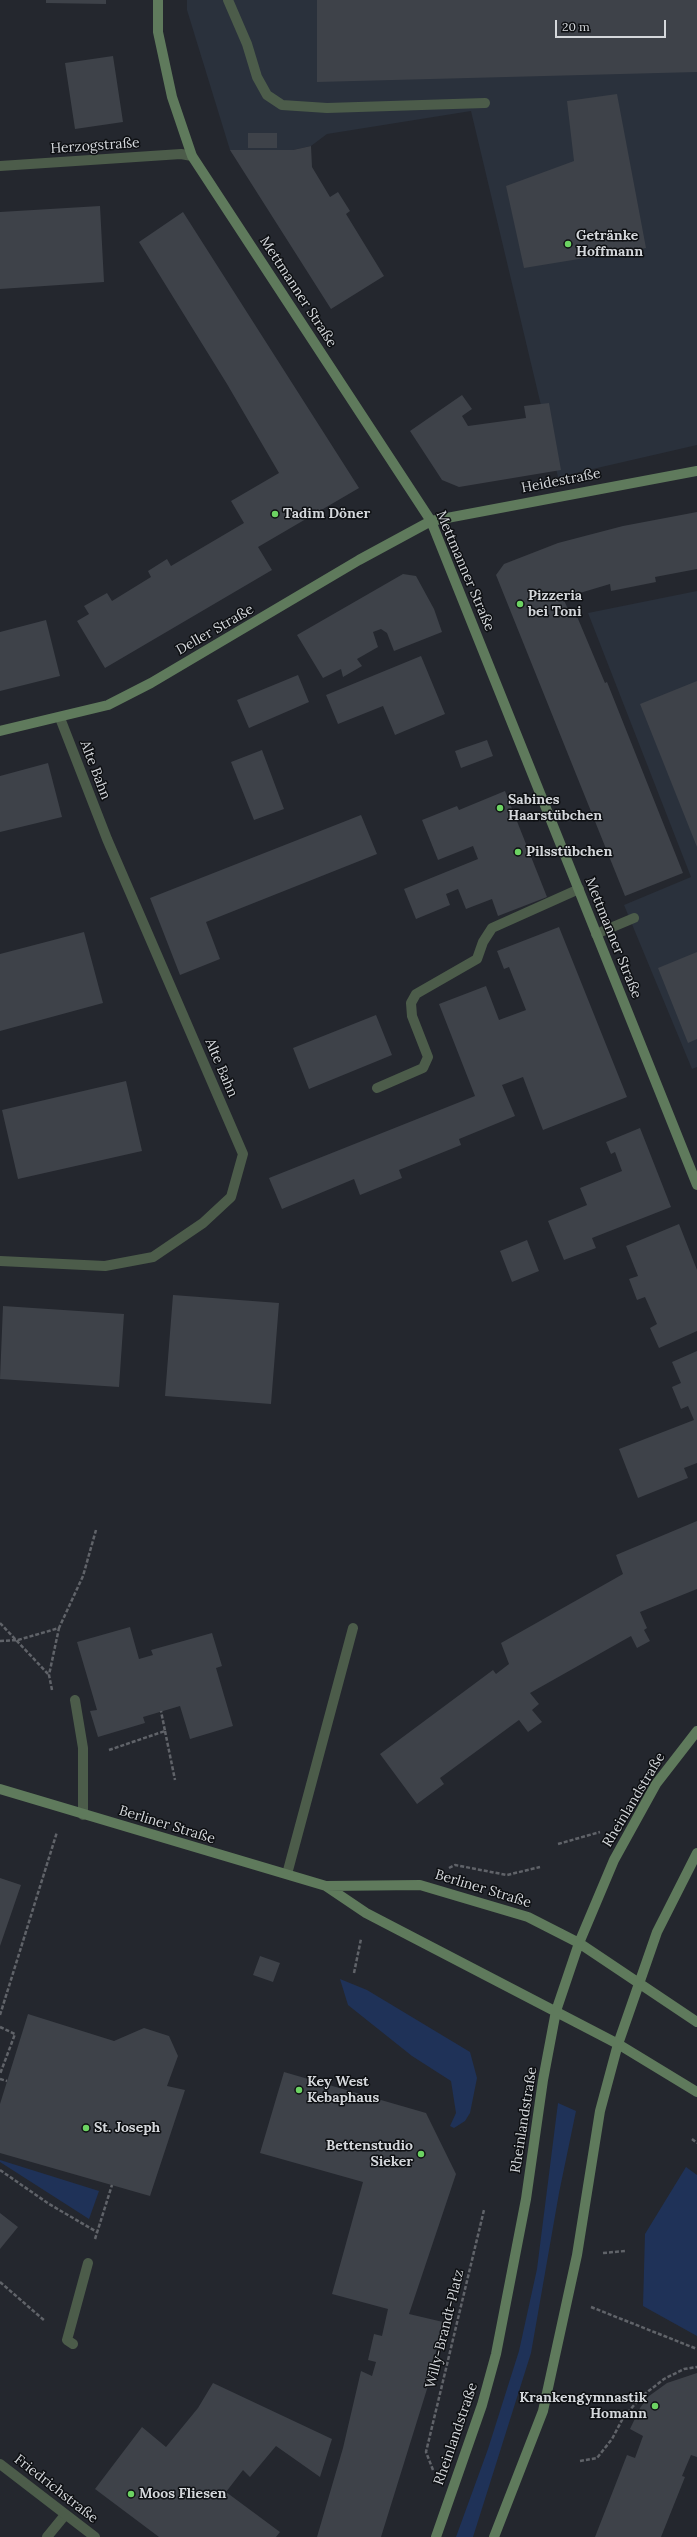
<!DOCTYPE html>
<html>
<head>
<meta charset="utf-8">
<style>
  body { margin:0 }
  #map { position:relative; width:697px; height:2537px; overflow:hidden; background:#24272e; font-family:Lora,serif }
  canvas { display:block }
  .scale { position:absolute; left:555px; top:20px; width:111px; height:18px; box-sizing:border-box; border:2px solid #d4d7db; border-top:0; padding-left:5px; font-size:12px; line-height:14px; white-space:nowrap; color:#d4d7db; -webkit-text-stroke:3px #0e1013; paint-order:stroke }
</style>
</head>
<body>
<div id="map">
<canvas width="697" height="2537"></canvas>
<div class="scale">20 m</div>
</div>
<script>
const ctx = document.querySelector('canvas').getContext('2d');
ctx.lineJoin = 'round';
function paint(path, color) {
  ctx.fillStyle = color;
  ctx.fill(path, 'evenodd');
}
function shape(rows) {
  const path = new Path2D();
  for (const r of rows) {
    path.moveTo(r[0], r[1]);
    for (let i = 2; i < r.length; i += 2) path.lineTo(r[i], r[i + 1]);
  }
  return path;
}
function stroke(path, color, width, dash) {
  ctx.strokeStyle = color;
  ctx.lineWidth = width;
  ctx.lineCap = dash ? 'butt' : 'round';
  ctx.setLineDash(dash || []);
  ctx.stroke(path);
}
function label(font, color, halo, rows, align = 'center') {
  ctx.font = font + ' Lora,serif';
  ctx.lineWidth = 3;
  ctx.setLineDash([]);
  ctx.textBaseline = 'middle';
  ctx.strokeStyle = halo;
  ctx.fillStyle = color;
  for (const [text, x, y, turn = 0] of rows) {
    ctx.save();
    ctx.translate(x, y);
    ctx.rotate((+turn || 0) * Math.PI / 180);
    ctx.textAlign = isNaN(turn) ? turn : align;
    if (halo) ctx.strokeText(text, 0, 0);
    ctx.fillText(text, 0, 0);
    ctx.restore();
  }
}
const built = shape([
  [187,0,697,0,697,445,558,477,471,111,327,134,311,146,293,150,230,150,187,10],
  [697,591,697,1067,692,1069,624,905,691,877,588,613]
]);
const green = shape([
  [340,1979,367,1990,470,2052,477,2078,470,2113,465,2121,454,2128,450,2126,456,2113,451,2081,412,2056,348,2005],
  [558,2103,576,2111,559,2193,531,2353,473,2537,456,2537,488,2449,519,2351,537,2269],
  [0,2160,99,2191,89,2219,0,2162],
  [686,2167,697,2175,697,2336,643,2306,645,2234]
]);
const building = shape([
  [46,0,106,0,106,4,46,3],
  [317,0,697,0,697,72,317,82],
  [113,56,123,122,75,129,65,63],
  [617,94,646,248,524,268,506,186,574,161,567,101],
  [248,133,277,133,277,148,248,148],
  [311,146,312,167,330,197,338,192,350,211,346,214,384,276,331,309,230,150,293,150],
  [100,206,104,282,0,289,0,212],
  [183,212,359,488,258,547,272,570,105,668,77,621,89,614,84,606,107,593,112,601,151,577,148,571,167,559,171,566,244,523,231,501,279,473,227,384,139,242],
  [462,395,472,409,462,416,468,426,526,418,524,406,549,403,561,470,459,487,442,480,410,431],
  [697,512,697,569,655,577,656,582,611,591,610,584,563,598,571,616,576,614,605,683,607,682,683,873,625,896,496,575,504,564,558,543,623,526],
  [403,574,416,576,434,609,442,632,394,651,387,633,381,629,373,632,378,647,357,659,362,666,343,677,341,669,323,678,297,635],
  [46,620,60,676,0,691,0,632],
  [421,656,445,714,395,735,383,706,338,724,326,695],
  [298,675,309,702,249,728,237,700],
  [697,681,697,847,640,704],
  [487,740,493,756,461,768,455,751],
  [262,750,284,809,254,820,231,762],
  [48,763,62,817,0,832,0,776],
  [505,791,547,897,498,916,492,899,466,909,458,889,446,894,450,905,416,919,404,889,478,859,473,846,438,860,422,820,457,806,459,810],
  [361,815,377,854,206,922,220,959,180,975,150,898],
  [559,927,627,1097,543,1130,523,1077,502,1085,515,1116,459,1139,461,1145,399,1170,402,1178,360,1195,354,1179,282,1209,269,1178,475,1096,439,1004,486,986,499,1020,526,1010,509,967,504,969,497,951],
  [84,932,103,1003,0,1031,0,954],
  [697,952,697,1039,688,1043,658,968],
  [376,1015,392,1055,309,1089,293,1048],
  [126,1081,142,1151,18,1179,2,1110],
  [640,1128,671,1207,592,1238,596,1248,564,1260,548,1221,587,1205,580,1188,622,1171,615,1152,611,1154,606,1142],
  [679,1224,697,1270,697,1331,659,1348,650,1328,657,1324,645,1297,637,1300,629,1279,638,1276,626,1246],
  [527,1240,539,1271,512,1282,500,1251],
  [173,1295,279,1303,271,1404,165,1396],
  [3,1306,124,1314,119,1387,0,1379],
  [697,1351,697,1463,684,1468,688,1478,638,1498,619,1449,694,1420,688,1406,681,1409,672,1387,681,1383,672,1362],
  [697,1521,697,1589,640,1612,647,1628,644,1630,650,1641,637,1648,631,1636,530,1693,539,1704,532,1710,542,1722,528,1732,519,1720,440,1778,444,1784,417,1804,380,1754,493,1670,496,1674,509,1664,501,1643,623,1574,616,1555],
  [130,1627,139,1659,153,1655,151,1650,212,1633,222,1666,216,1668,233,1726,190,1739,180,1706,143,1717,145,1723,98,1737,90,1711,97,1710,77,1642],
  [0,1878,21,1885,0,1946],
  [260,1956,280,1963,273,1982,253,1975],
  [28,2014,114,2041,144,2028,169,2036,178,2056,167,2086,185,2090,150,2196,0,2153,0,2104],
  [284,2072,426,2113,456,2174,409,2314,443,2322,427,2389,381,2537,317,2537,343,2448,361,2371,372,2376,376,2362,368,2360,374,2334,382,2336,388,2309,332,2294,363,2182,260,2153],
  [0,2213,18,2227,0,2249],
  [697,2373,697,2457,691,2455,682,2476,685,2477,661,2537,595,2537,627,2455,635,2458,643,2436,630,2429,640,2408,649,2396,667,2383],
  [213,2383,332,2439,320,2477,276,2446,250,2477,243,2470,226,2492,280,2532,276,2537,159,2537,95,2489,142,2427,166,2447,198,2408]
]);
const path = shape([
  [0,1623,49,1675],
  [0,1641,18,1640,59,1628,83,1576,96,1530],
  [52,1690,49,1675,59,1628],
  [165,1731,175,1780],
  [109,1750,165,1731,161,1711],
  [558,1844,600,1832],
  [449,1868,455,1865,507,1875,540,1867],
  [354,1973,361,1939],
  [0,2015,57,1832],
  [0,2027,15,2034,0,2074],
  [0,2079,7,2081],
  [692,2139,697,2143],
  [0,2170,49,2204,97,2232],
  [95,2239,112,2185],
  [603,2253,625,2251],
  [0,2282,45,2321],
  [591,2307,697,2349],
  [580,2461,597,2458,612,2439,623,2418,641,2397,664,2379,684,2369,697,2367],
  [433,2470,426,2452,484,2210]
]);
const lane = shape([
  [228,0,247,44,257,77,267,95,282,105,327,108,485,103],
  [596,934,634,918],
  [377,1088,423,1068,428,1057,412,1016,411,1003,416,994,477,959,483,942,492,928,579,889],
  [75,1700,83,1748,83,1815],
  [287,1874,353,1628],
  [73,2344,67,2340,88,2263],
  [47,2537,65,2515]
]);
const street = shape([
  [0,166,181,154,192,156],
  [0,1261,105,1266,153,1257,203,1223,231,1197,243,1154,107,839,60,718],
  [0,2464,95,2537]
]);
const secondary = shape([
  [158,0,158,32,172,97,192,156,431,521,697,1185],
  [0,731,108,705,151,683,359,560,431,521,697,471],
  [0,1789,326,1886,366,1913,618,2044,697,2092],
  [326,1886,420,1885,528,1917,579,1943,697,2022],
  [436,2537,482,2405,496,2354,526,2199,543,2080,556,2011,579,1943,614,1860,656,1784,697,1731],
  [494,2537,543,2411,577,2255,600,2111,618,2044,657,1932,697,1853]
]);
const markers = [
  [568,244,4,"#6cd362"],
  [275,514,4,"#6cd362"],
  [520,604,4,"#6cd362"],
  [500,808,4,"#6cd362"],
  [518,852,4,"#6cd362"],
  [299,2090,4,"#6cd362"],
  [86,2128,4,"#6cd362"],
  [421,2154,4,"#6cd362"],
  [655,2406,4,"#6cd362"],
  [131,2494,4,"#6cd362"]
];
const streetNames = [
  ["Herzogstraße",95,146,-4],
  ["Mettmanner Straße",298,292,57],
  ["Heidestraße",561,481,-11],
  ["Mettmanner Straße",465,571,67],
  ["Deller Straße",215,630,-30],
  ["Alte Bahn",95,770,69],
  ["Mettmanner Straße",613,938,68],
  ["Alte Bahn",221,1068,67],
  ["Rheinlandstraße",634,1800,-59],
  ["Berliner Straße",167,1825,17],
  ["Berliner Straße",483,1889,17],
  ["Rheinlandstraße",524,2120,-81],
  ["Willy-Brandt-Platz",445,2329,-76],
  ["Rheinlandstraße",456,2434,-71],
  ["Friedrichstraße",56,2489,38]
];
const poiNames = [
  ["Getränke",576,236],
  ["Hoffmann",576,252],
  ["Tadim Döner",283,514],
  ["Pizzeria",528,596],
  ["bei Toni",528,612],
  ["Sabines",508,800],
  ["Haarstübchen",508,816],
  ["Pilsstübchen",526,852],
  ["Key West",307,2082],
  ["Kebaphaus",307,2098],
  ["St. Joseph",94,2128],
  ["Bettenstudio",413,2146,"right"],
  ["Sieker",413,2162,"right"],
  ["Krankengymnastik",647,2398,"right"],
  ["Homann",647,2414,"right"],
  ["Moos Fliesen",139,2494]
];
paint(built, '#2a313c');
paint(green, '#1f3258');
paint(building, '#3e4249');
stroke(path, '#606369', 2.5, [4, 2]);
stroke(lane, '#4c5c4a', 10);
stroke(street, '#4c5c4a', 10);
stroke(secondary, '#5f7a5c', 10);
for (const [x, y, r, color] of markers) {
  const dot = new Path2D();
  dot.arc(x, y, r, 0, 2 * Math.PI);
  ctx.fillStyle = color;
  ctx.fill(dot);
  stroke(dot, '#0e1013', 1.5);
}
label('14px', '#d4d7db', '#0e1013', streetNames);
label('bold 14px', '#d4d7db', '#0e1013', poiNames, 'left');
</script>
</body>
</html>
